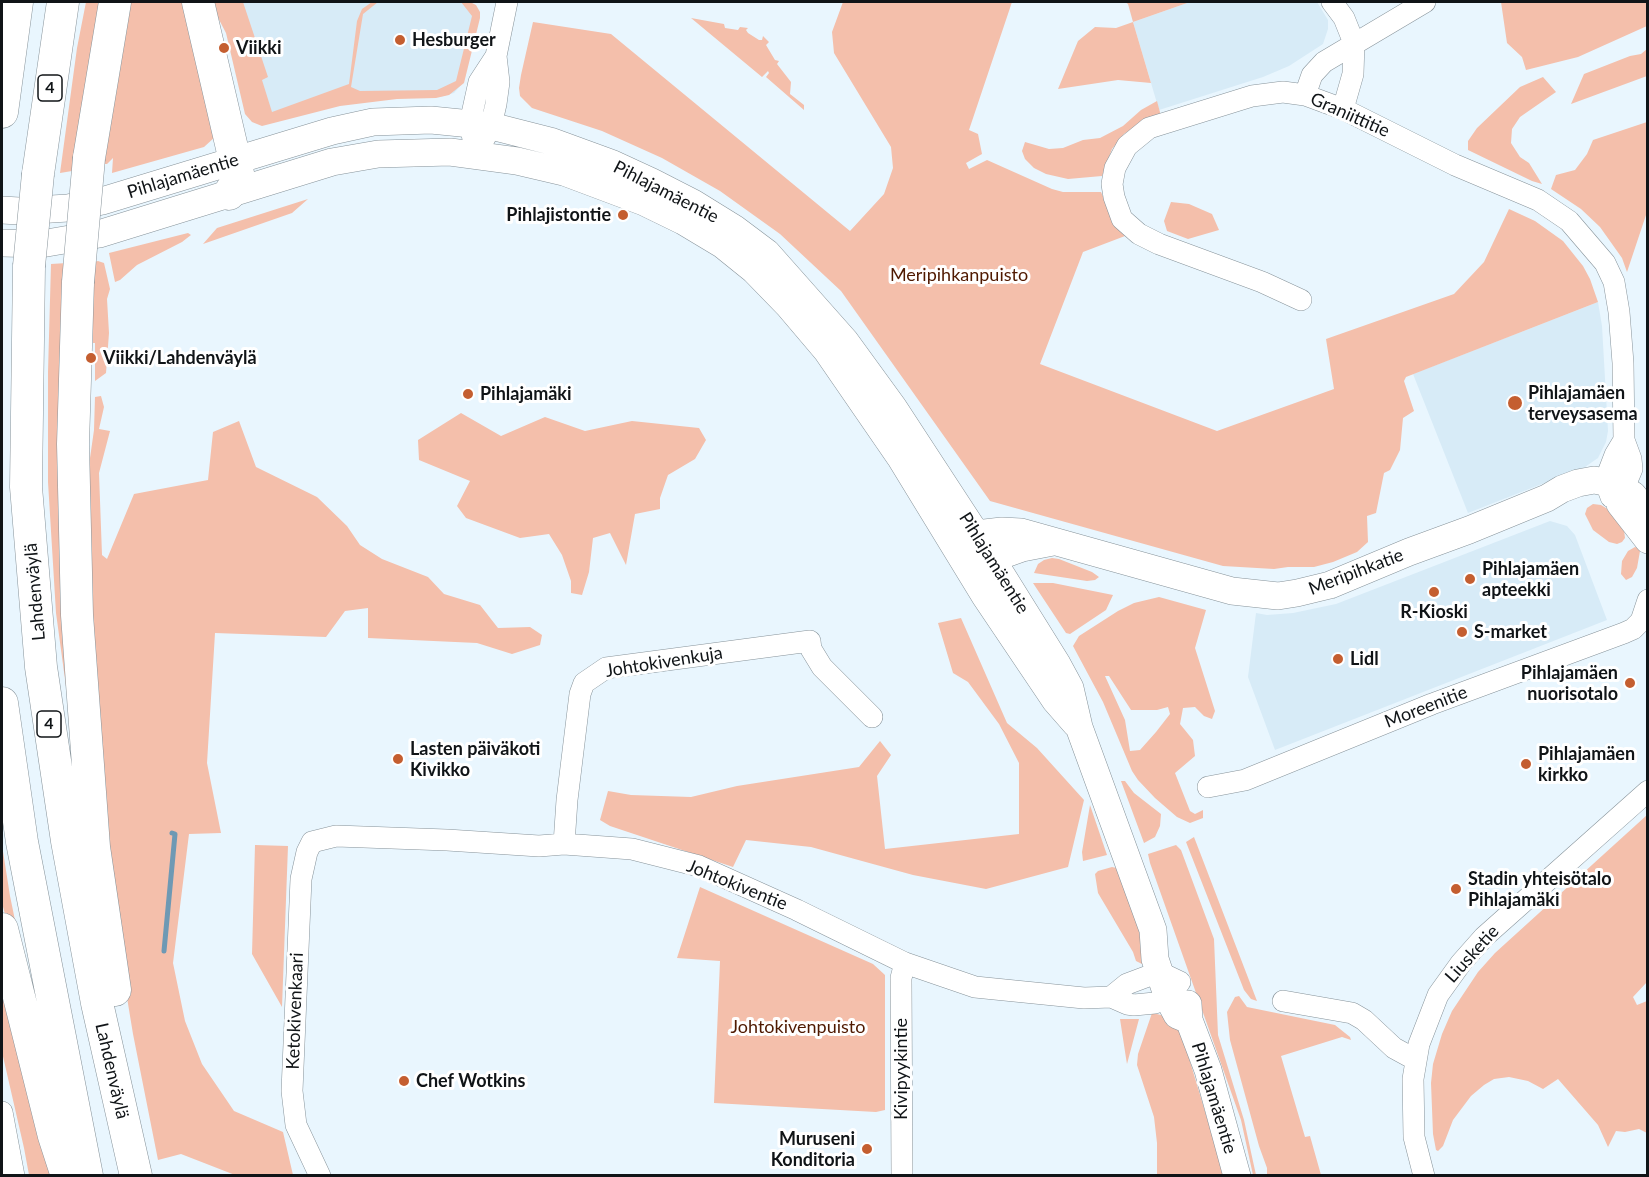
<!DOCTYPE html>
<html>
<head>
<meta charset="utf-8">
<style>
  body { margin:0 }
  #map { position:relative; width:1649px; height:1177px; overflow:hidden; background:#e9f6fe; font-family:Lato,sans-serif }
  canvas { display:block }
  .frame { position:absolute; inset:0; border:3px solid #101417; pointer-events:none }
</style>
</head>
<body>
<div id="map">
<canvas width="1649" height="1177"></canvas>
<div class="frame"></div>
</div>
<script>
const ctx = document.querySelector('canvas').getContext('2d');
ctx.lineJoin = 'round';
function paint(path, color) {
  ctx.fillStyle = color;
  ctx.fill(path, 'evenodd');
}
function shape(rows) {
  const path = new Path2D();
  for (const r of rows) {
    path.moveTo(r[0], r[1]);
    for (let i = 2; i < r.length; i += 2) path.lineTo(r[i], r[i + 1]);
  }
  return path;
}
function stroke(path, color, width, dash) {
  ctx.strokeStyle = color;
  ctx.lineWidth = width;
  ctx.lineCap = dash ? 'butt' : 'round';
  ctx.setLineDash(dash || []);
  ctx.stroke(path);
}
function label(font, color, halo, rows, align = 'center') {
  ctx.font = font + ' Lato,sans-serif';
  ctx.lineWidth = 6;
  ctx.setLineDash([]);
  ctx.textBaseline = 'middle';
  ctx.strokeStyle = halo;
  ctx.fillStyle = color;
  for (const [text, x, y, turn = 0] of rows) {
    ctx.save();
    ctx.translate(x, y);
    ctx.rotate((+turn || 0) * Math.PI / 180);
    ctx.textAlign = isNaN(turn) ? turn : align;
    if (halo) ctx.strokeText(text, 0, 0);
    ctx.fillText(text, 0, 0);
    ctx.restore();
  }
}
const built = shape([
  [233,2,468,2,475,6,462,84,454,93,440,97,403,96,346,100,260,118],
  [1190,2,1317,2,1328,20,1328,29,1323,44,1289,66,1263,77,1159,110,1133,22],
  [1598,302,1602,326,1608,431,1606,442,1598,458,1585,467,1468,513,1413,374],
  [1550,521,1567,526,1575,535,1607,620,1275,750,1248,677,1256,613,1267,615,1293,613,1336,604]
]);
const green = shape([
  [86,2,106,2,78,170,60,173,77,48],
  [122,2,189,2,215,137,204,147,112,173,113,158,107,164,99,164],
  [212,2,243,2,268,77,262,80,272,112,349,84,357,21,362,9,372,2,378,2,363,14,351,87,360,91,437,90,456,81,472,16,461,2,470,2,476,5,480,12,480,18,464,83,449,95,436,98,397,99,340,106,262,126,252,122,245,114,226,33,213,8],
  [843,2,1012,2,969,130,978,134,982,154,966,163,969,169,987,160,1052,189,1063,192,1101,192,1117,228,1125,236,1083,252,1040,364,1217,431,1334,389,1326,339,1454,294,1484,262,1509,209,1535,221,1563,241,1583,266,1590,279,1598,302,1406,377,1404,381,1414,411,1403,418,1400,450,1390,470,1384,473,1376,513,1367,516,1368,542,1357,552,1333,562,1314,567,1288,567,1274,569,1223,566,990,501,841,291,780,234,720,191,662,158,602,131,532,108,520,96,519,88,521,75,533,22,611,34,850,231,884,194,893,168,891,147,834,53,832,32],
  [1125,2,1190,2,1133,22,1151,83,1118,80,1058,89,1078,41,1095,27,1116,28,1133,22,1128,4],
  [1501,2,1647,2,1647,26,1578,57,1526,70,1522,57,1507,43],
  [691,18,724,24,725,28,738,30,740,27,748,28,746,30,748,33,759,40,762,40,763,36,769,42,766,45,775,60,779,61,777,64,791,82,790,94,804,105,804,110,766,77,769,73,768,71,762,77],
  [1647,49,1647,76,1571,104,1584,74,1630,56,1641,54],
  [1543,77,1556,92,1520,117,1512,129,1511,143,1520,157,1529,163,1542,184,1532,181,1468,150,1468,141,1477,128,1520,87],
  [1157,101,1161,116,1136,126,1124,134,1112,149,1102,176,1068,179,1046,174,1034,168,1025,159,1022,151,1025,142,1049,149,1063,148,1083,140,1100,138,1123,126,1141,110],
  [1647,122,1647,212,1627,272,1622,258,1600,227,1581,209,1551,189,1556,175,1575,170,1587,154,1593,140],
  [308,199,292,213,203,244,217,228],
  [1171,202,1189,204,1212,214,1219,230,1188,239,1167,231,1164,221],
  [188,233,191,235,182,242,137,265,120,280,115,282,109,253],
  [98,261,104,263,110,289,107,299,109,333,106,373,95,381,95,343,93,343,89,287,90,263],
  [67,263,78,775,56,613,48,482,48,372,51,264],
  [101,396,104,407,99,429,110,431,99,473,102,555,107,559,134,494,208,480,213,432,239,421,256,467,317,497,347,526,360,545,382,559,428,577,444,594,480,605,498,628,530,627,542,635,540,645,512,654,477,643,368,638,368,608,345,611,326,637,215,633,207,763,221,833,189,834,173,963,185,1021,202,1064,234,1111,283,1132,293,1175,235,1175,181,1154,158,1160,133,1034,114,919,88,666,89,465,94,430,95,397],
  [461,413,501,436,545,417,585,431,632,421,699,428,706,440,695,459,668,475,660,498,660,509,635,514,626,565,610,533,593,538,589,572,582,595,571,593,571,581,562,555,549,534,520,538,466,518,457,506,470,481,419,460,418,440],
  [1593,504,1601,505,1611,511,1624,530,1625,538,1622,542,1617,544,1609,542,1593,530,1585,514,1587,508],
  [1635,547,1639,548,1640,551,1637,568,1632,577,1626,580,1621,574,1622,561,1628,551],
  [1052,558,1059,559,1092,572,1099,577,1095,580,1087,581,1034,573,1038,564,1044,560],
  [1033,583,1053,583,1113,595,1106,610,1070,634,1066,633],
  [1159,597,1206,610,1195,648,1215,711,1212,719,1204,716,1195,707,1183,708,1180,724,1193,740,1195,756,1175,773,1190,811,1195,814,1203,810,1203,818,1190,823,1177,817,1155,798,1138,780,1132,771,1103,702,1073,646,1079,636,1118,611,1134,603],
  [1105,676,1109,676,1131,710,1157,710,1168,707,1170,714,1156,732,1140,750,1130,751,1125,720],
  [961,618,1007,723,1037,748,1084,800,1068,867,986,889,913,875,811,847,746,840,733,867,610,826,600,820,608,791,631,795,691,797,737,786,859,767,880,741,891,755,877,776,885,849,1019,834,1019,763,999,724,968,682,953,673,938,623],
  [1121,781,1125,781,1134,793,1161,814,1160,826,1155,837,1144,843],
  [1090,805,1107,855,1083,861,1082,852],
  [1647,815,1647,982,1633,997,1637,1005,1647,1001,1647,1133,1639,1129,1625,1132,1616,1131,1608,1147,1598,1125,1558,1079,1543,1089,1528,1081,1509,1077,1494,1079,1484,1085,1471,1096,1453,1120,1443,1146,1438,1151,1436,1150,1433,1134,1431,1083,1433,1064,1442,1034,1452,1011,1478,972,1495,953],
  [1194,837,1199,850,1257,1001,1251,999,1244,990,1186,842],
  [2,845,10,896,28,983,22,977,2,903],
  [255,845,288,846,282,1007,252,954],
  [1176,845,1181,850,1214,939,1218,1035,1244,1120,1256,1175,1253,1175,1241,1120,1150,863,1148,854],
  [1112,867,1121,869,1146,932,1142,964,1136,961,1133,952,1098,893,1095,874,1098,871],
  [700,887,873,964,885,975,885,1110,876,1112,714,1103,720,961,677,958],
  [2,959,56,1175,29,1175,24,1148,2,1052],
  [1239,996,1247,1007,1335,1025,1350,1037,1351,1040,1342,1037,1281,1056,1305,1137,1310,1136,1321,1175,1267,1175,1267,1168,1259,1146,1230,1040,1227,1012,1235,997],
  [1152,1013,1161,1015,1179,1030,1186,1048,1224,1175,1157,1175,1157,1143,1154,1117,1137,1065,1138,1054],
  [1120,1019,1139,1019,1127,1064,1126,1058]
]);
const stream = shape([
  [164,951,175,834,172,833]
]);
const minor = shape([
  [1332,2,1344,18,1354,43,1353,74,1343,109],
  [1305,95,1312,75,1324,62,1425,2],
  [473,139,470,123,479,82,496,56],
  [476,155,491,126,496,104,499,82,496,56,507,2],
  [1301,300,1262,282,1159,244,1139,234,1122,219,1114,197,1112,184,1115,168,1127,146,1149,128,1252,96,1283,92,1305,95,1343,109,1455,165,1538,200,1569,221,1605,263,1614,282,1619,312,1623,363,1624,440,1631,459,1632,469,1624,488,1611,497,1605,481,1615,455,1624,440],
  [1641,621,1648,600],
  [1208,787,1245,780,1432,704,1624,633,1633,629,1641,621,1648,620],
  [564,844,567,800,580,694,584,683,606,668,810,641,811,649,822,667,872,717],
  [1283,1001,1352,1013,1364,1020,1394,1048,1416,1060],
  [2,1112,14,1176],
  [320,1176,296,1125,292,1091,301,879,307,852,312,842,336,836,447,840,539,846,564,844,632,849,699,866,797,910,905,963,975,987,1084,998,1111,997,1127,1004,1134,1005,1155,1003,1168,998,1180,982,1159,972,1127,984,1111,997],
  [902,1176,901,978,905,963],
  [1424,1176,1414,1137,1413,1079,1419,1044,1438,995,1461,963,1484,937,1648,791]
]);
const major = shape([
  [2,210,19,211,68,208,102,201,332,131,373,122,431,120,491,126,550,141,613,164,652,182,693,203,735,229,767,253,845,341,893,407,976,534,1057,664,1070,688,1079,727,1153,930,1155,959,1168,998,1177,1015,1189,1020],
  [2,243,41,244,99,234,332,162,378,154,450,152,517,161,564,172,644,202,683,221,723,245,754,270,788,305,827,351,900,457,985,596,1055,700,1076,724],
  [1620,504,1648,540],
  [976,534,1002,531,1021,532,1232,591,1278,596,1297,593,1330,585,1409,552,1469,530,1547,498,1562,489,1578,483,1594,480,1616,484,1633,495,1648,514],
  [973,559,991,559,1022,548,1053,542],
  [1188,1004,1189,1020,1208,1070,1237,1176]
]);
const highway = shape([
  [198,2,239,178,229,194],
  [2,112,17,2],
  [89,158,115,2],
  [38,174,63,2],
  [29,266,26,487,41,667,67,841,97,1003,136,1176],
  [78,282,73,444,77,615,94,847,115,990],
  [2,703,22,842,87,1176],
  [2,929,54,1136,67,1176]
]);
const highwayBridge = shape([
  [29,266,38,174],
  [78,282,89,158]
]);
const markers = [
  [400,40,6,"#c45e30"],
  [224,48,6,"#c45e30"],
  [623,215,6,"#c45e30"],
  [91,358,6,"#c45e30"],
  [468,394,6,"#c45e30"],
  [1515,403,8,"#c45e30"],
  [1470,579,6,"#c45e30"],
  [1434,592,6,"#c45e30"],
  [1462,632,6,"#c45e30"],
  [1338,659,6,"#c45e30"],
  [1630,683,6,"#c45e30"],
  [398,759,6,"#c45e30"],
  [1526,764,6,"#c45e30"],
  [1456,889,6,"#c45e30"],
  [404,1081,6,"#c45e30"],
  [867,1149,6,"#c45e30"]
];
const shields = [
  [50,88,24],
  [49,724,24]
];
const shieldNames = [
  ["4",50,88],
  ["4",49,724]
];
const poiNames = [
  ["Hesburger",412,40],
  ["Viikki",236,48],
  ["Pihlajistontie",611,215,"right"],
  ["Viikki/Lahdenväylä",103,358],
  ["Pihlajamäen",1528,393],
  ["terveysasema",1528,414],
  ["Pihlajamäki",480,394],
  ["Pihlajamäen",1482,569],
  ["apteekki",1482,590],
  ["R-Kioski",1434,612,"center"],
  ["S-market",1474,632],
  ["Lidl",1350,659],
  ["Pihlajamäen",1618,673,"right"],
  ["nuorisotalo",1618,694,"right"],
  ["Lasten päiväkoti",410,749],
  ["Kivikko",410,770],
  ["Pihlajamäen",1538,754],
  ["kirkko",1538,775],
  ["Stadin yhteisötalo",1468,879],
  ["Pihlajamäki",1468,900],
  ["Chef Wotkins",416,1081],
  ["Muruseni",855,1139,"right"],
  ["Konditoria",855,1160,"right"]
];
const streetNames = [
  ["Graniittitie",1350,115,24],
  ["Pihlajamäentie",183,176,-17],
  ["Pihlajamäentie",666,192,27],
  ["Pihlajamäentie",994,563,58],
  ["Meripihkatie",1356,572,-21],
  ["Lahdenväylä",35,592,-95],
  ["Johtokivenkuja",664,662,-9],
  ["Moreenitie",1426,707,-21],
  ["Johtokiventie",737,885,22],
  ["Liusketie",1472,954,-48],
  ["Ketokivenkaari",295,1011,-88],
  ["Kivipyykintie",901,1069,-90],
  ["Lahdenväylä",112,1071,77],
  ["Pihlajamäentie",1214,1098,73]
];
const parkNames = [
  ["Meripihkanpuisto",959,275],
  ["Johtokivenpuisto",798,1027]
];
paint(built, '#d7ebf7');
paint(green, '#f4bfab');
stroke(stream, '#6e99b4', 5);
stroke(minor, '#87939a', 22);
stroke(major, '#87939a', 28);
stroke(highway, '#87939a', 33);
stroke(minor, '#fff', 21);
stroke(major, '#fff', 27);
stroke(highway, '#fff', 32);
stroke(highwayBridge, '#87939a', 33, []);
stroke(highwayBridge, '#fff', 32);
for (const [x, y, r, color] of markers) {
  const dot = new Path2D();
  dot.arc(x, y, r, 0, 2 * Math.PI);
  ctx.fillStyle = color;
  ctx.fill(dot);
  stroke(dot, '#fff', 2);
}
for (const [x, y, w] of shields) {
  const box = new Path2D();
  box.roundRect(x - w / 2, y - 13, w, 26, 4.5);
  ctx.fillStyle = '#fff';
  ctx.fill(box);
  stroke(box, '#101417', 1.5);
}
label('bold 16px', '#101417', null, shieldNames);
label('bold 18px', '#101417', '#fff', poiNames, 'left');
label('18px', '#101417', '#fff', streetNames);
label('18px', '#4f1900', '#fff', parkNames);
</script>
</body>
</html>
